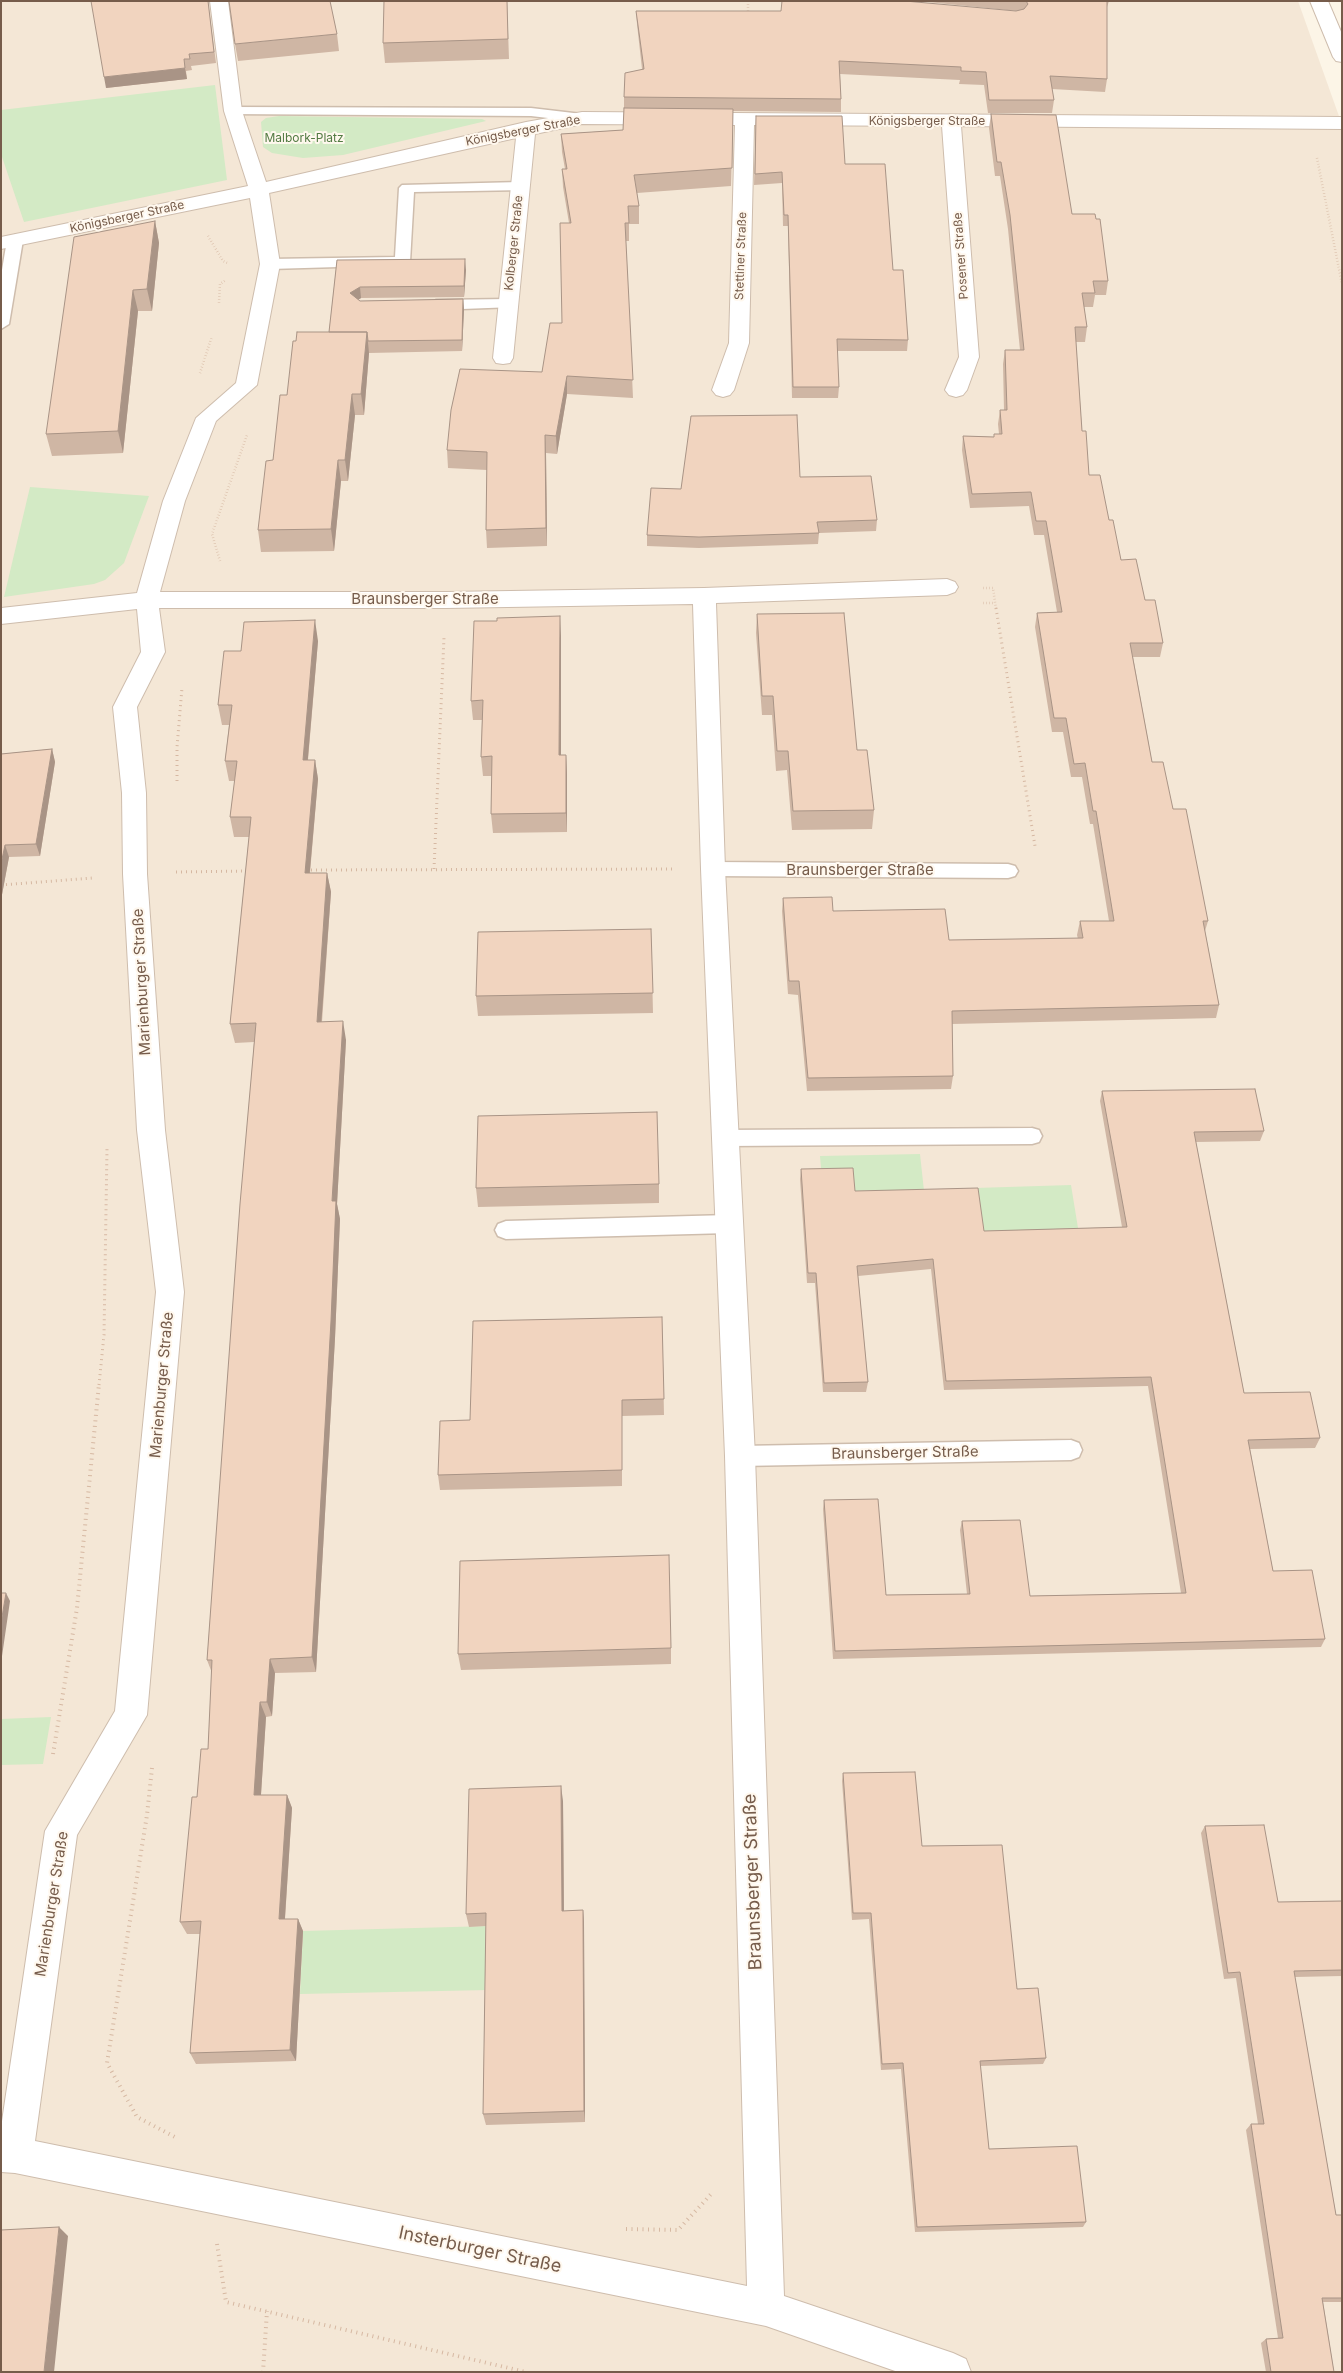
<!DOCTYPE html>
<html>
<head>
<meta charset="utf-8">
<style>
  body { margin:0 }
  #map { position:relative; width:1343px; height:2373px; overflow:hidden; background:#fcf5e7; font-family:Inter,sans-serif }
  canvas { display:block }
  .frame { position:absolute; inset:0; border:2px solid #765c4b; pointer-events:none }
</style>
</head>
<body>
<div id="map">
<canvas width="1343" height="2373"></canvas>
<div class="frame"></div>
</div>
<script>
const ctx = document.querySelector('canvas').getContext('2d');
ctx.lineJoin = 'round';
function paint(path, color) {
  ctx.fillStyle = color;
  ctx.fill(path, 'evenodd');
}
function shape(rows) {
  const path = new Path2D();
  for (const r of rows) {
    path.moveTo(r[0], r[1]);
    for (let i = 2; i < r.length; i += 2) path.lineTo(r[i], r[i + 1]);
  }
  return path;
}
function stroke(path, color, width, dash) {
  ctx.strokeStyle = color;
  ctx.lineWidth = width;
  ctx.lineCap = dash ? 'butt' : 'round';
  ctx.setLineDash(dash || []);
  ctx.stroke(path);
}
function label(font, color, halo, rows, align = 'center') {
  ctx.font = font + ' Inter,sans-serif';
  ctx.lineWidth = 4;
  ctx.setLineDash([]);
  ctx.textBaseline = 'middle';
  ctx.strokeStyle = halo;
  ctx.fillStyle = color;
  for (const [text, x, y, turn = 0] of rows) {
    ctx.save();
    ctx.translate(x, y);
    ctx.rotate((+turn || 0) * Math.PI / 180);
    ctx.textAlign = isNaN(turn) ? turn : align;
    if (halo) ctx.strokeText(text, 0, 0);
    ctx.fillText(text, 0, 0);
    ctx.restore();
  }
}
const residential = shape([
  [1,1,1298,1,1340,119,1342,131,1342,2372,1,2372]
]);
const green = shape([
  [215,85,227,180,24,222,1,154,1,110],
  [279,116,482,119,486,121,343,155,303,158,272,153,263,147,261,122,266,118],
  [30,487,149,496,124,563,105,580,94,584,4,597],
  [920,1154,929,1237,822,1179,820,1156],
  [1071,1185,1086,1277,982,1240,975,1188],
  [51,1717,43,1764,1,1765,1,1719],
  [490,1926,488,1990,300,1994,303,1931]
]);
const pathFar2 = shape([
  [748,1,748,13],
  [1317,158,1342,284],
  [208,236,223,261,229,264],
  [219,303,220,284,226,280],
  [200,373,212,336],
  [220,561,212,534,247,435],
  [983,588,993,588,996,609],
  [983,603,995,603]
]);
const pathFar1 = shape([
  [996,608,1035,846],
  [177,781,177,747,182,688],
  [434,869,444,637],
  [306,870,673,869],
  [176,872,248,871],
  [1,885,93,878],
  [99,1385,104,1335,107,1148]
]);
const path = shape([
  [53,1754,77,1608,99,1384],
  [152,1768,147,1815,107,2063,137,2117,175,2137],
  [626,2229,678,2230,713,2192],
  [217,2244,226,2302,526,2372],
  [263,2372,267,2311]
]);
const service = shape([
  [233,107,531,108,582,114,589,118,582,122,531,116,228,114,226,111,233,107],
  [520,182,528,187,525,190,414,192,410,262,407,265,270,269,262,264,270,259,395,257,399,188,402,185,520,182],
  [15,235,23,240,9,324,1,329,1,276,7,240,15,235],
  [508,299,516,304,514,307,436,310,428,305,436,300,508,299],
  [713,862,1008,864,1015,866,1018,871,1015,876,1008,878,713,876,706,874,703,869,706,864,713,862],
  [1032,1128,1039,1130,1042,1136,1039,1142,1032,1144,725,1146,718,1144,715,1138,718,1132,725,1130,1032,1128],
  [729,1215,737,1218,740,1224,737,1230,729,1233,506,1239,498,1236,495,1230,498,1224,506,1221,729,1215],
  [1071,1440,1079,1443,1082,1450,1079,1457,1071,1460,740,1466,732,1463,729,1456,732,1449,740,1446,1071,1440]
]);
const minor = shape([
  [210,1,228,1,242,111,266,182,526,122,582,112,1342,117,1342,129,961,126,979,357,967,390,963,395,956,397,949,395,945,390,959,357,942,126,754,125,749,343,734,390,730,395,723,397,716,395,712,390,729,343,735,125,582,124,535,134,513,358,510,363,503,364,496,363,493,358,516,138,269,193,280,264,257,385,216,421,185,501,160,592,446,592,704,588,947,579,955,582,958,587,955,592,947,595,716,603,725,869,755,1456,784,2296,953,2353,966,2359,971,2372,898,2372,766,2326,15,2173,1,2172,1,2128,45,1831,115,1711,156,1292,137,1130,123,874,122,793,113,707,141,652,137,609,1,624,1,608,137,593,163,501,196,418,236,383,260,264,250,198,1,249,1,237,248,186,224,111,210,1],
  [693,604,701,869,725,1456,747,2286,35,2141,77,1835,147,1715,184,1292,165,1130,147,874,146,793,137,707,165,652,159,608,446,608,693,604]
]);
const tertiary = shape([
  [1310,1,1328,1,1342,34,1342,62,1336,61,1333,57,1310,1]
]);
const wall = shape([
  [208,1,216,63,191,66,192,70,186,71,187,79,106,88],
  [507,1,509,59,385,63,383,43],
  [918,1,1109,1,1107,7,1107,79,1105,92,1052,89,1054,100,1052,113,988,113,984,85,959,84,960,80,840,74,841,99,841,112,733,111,731,186,637,193,639,206,639,224,629,224,629,241,626,241,633,398,567,394,557,454,546,453,547,546,487,548,486,530,487,470,448,468,447,450,542,372,562,323,569,223,563,187,562,169,565,169,562,152,561,134,623,130,624,108,624,97,642,69,637,24,636,11,1017,11],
  [337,34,339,51,238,61,235,44],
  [991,114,1072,214,1096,219,1108,281,1106,295,1095,295,1093,307,1084,307,1087,327,1085,342,1076,342,1082,431,1089,475,1109,520,1121,560,1145,600,1163,643,1160,657,1133,657,1152,762,1173,809,1208,921,1205,931,1219,1005,1216,1018,952,1024,953,1076,951,1089,807,1091,798,995,788,994,782,911,783,898,949,940,1078,939,1077,935,1080,921,1109,921,1093,824,1090,824,1082,777,1071,777,1063,732,1052,732,1035,627,1037,613,1057,612,1044,535,1034,535,1029,506,970,508,962,450,963,436,994,437,994,434,999,434,998,424,1000,410,1004,410,1003,364,1005,350,1020,350,1008,229,1000,176,995,176,989,128],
  [756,116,845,164,893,270,908,340,907,351,837,351,839,387,838,398,792,398,788,226,783,226,782,183,754,185],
  [155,221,159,243,152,311,138,311,123,453,52,456,46,434],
  [337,260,466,270,464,297,361,298,358,300,360,301,463,299,464,310,462,351,369,353,364,415,355,415,348,481,341,481,334,551,261,552,258,530,287,395,296,341,329,332],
  [800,477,877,520,876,531,819,533,818,544,699,548,647,546,647,535,681,489],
  [757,614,857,750,874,810,872,829,792,830,787,770,776,771,772,715,762,715,756,633],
  [561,636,561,755,566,755,567,775,567,832,493,833,491,814,492,776,483,776,481,757,482,720,473,720,471,701],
  [318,641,308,760,315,760,318,779,310,873,327,873,331,892,322,1022,346,1040,337,1204,340,1219,335,1338,316,1672,275,1673,272,1716,266,1717,261,1795,287,1795,292,1808,285,1919,298,1919,303,1931,296,2061,196,2064,190,2053,200,1934,187,1934,180,1922,197,1797,208,1749,212,1673,207,1660,254,1042,235,1043,230,1024,249,837,234,837,230,817,235,781,229,781,225,761,229,725,222,725,218,705,241,651],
  [52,749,55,762,40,856,9,857,1,900,1,754],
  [651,929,653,1013,478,1016,476,996],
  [1102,1091,1264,1131,1260,1141,1196,1142,1244,1393,1320,1438,1315,1448,1250,1449,1273,1571,1325,1639,1321,1647,833,1659,823,1509,824,1500,886,1595,967,1594,960,1530,962,1521,1030,1596,1181,1593,1148,1386,944,1390,931,1269,858,1276,868,1382,866,1392,823,1392,815,1283,807,1283,800,1179,801,1169,855,1191,984,1231,1122,1227,1100,1101],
  [659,1184,659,1203,478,1207,476,1188],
  [662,1317,664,1415,622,1416,622,1486,440,1490,438,1475,470,1420],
  [671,1648,671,1664,461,1670,458,1654],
  [843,1773,922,1846,1017,1989,1046,2058,1043,2064,980,2066,989,2149,1086,2222,1083,2227,915,2232,901,2069,881,2070,869,1919,852,1920,842,1781],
  [563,1801,564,1911,583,1910,584,1923,585,2122,486,2125,483,2114,486,1926,469,1927,466,1914],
  [1205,1826,1278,1902,1342,1901,1342,1976,1295,1977,1336,2215,1342,2215,1342,2302,1323,2302,1334,2372,1266,2372,1261,2343,1266,2339,1278,2338,1246,2130,1251,2124,1258,2124,1236,1978,1224,1979,1201,1833]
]);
const shadedWall = shape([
  [185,68,187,79,106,88,104,77],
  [155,221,159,243,152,311,147,289],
  [465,259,466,270,464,297,464,286],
  [360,287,361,298,351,304,350,293],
  [133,290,138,311,123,453,118,431],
  [463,299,464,310,462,351,462,340],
  [367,332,369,353,364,415,361,394],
  [567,376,567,394,557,454,556,436],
  [352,394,355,415,348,481,345,460],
  [545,435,546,453,547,546,546,528],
  [338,460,341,481,334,551,331,529],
  [560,616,561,636,561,775,559,755],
  [315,620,318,641,306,780,303,760],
  [52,749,55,762,40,856,36,844],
  [566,755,567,775,567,832,566,813],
  [315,760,318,779,308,892,305,873],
  [5,845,9,857,1,900,1,864],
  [327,873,331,892,320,1040,317,1022],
  [343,1021,346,1040,337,1204,340,1219,335,1338,316,1672,312,1657,332,1201],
  [6,1593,10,1601,1,1663,1,1623],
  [270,1659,275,1673,272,1716,267,1702],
  [260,1702,266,1717,260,1809,254,1795],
  [561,1786,563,1801,564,1924,562,1911],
  [287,1795,292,1808,284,1932,279,1919],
  [583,1910,584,1923,585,2122,584,2111],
  [298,1919,303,1931,296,2061,290,2050],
  [59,2227,68,2236,54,2372,44,2372]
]);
const building = shape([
  [91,1,208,1,214,52,189,54,190,59,184,59,185,68,104,77,91,1],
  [229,1,330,1,337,34,235,44,229,1],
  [384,1,507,1,508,39,383,43,384,1],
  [782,1,905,1,1016,11,1024,9,1028,4,1026,1,1107,1,1107,79,1050,76,1054,100,989,100,986,72,961,71,961,67,839,61,841,99,624,97,625,73,644,69,636,11,781,11,782,1],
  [624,108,733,109,732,168,634,175,639,206,628,206,629,223,625,223,633,380,567,376,556,436,545,435,546,528,486,530,487,452,447,450,451,410,460,369,542,372,550,323,562,323,560,223,571,223,562,169,567,169,561,134,623,130,624,108],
  [991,114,1056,115,1072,214,1095,214,1096,219,1100,219,1108,281,1093,281,1095,293,1082,293,1087,327,1075,327,1082,431,1086,431,1089,475,1100,475,1109,520,1113,520,1121,560,1136,559,1145,600,1155,600,1163,643,1130,643,1152,762,1163,762,1173,809,1186,809,1208,921,1203,921,1219,1005,952,1011,953,1076,808,1078,799,981,789,981,783,898,832,897,833,911,945,909,949,940,1083,938,1080,921,1114,921,1096,811,1093,811,1085,763,1074,764,1066,718,1054,718,1037,613,1062,612,1046,521,1036,521,1031,492,972,494,963,436,994,437,994,434,1002,434,1000,410,1007,410,1005,350,1024,350,1010,215,1001,162,997,162,991,114],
  [756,116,842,116,845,164,885,164,893,270,903,270,908,340,837,339,839,387,793,387,788,215,784,215,782,172,755,174,756,116],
  [155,221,147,289,133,290,118,431,46,434,74,237,155,221],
  [465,259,464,286,360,287,350,293,360,301,463,299,462,340,368,341,367,332,329,332,337,260,465,259],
  [297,332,367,332,361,394,352,394,345,460,338,460,331,529,258,530,266,461,273,460,280,395,287,395,293,341,296,341,297,332],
  [797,415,800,477,871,476,877,520,817,522,819,533,699,537,647,535,651,488,681,489,691,416,797,415],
  [844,613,857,750,867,750,874,810,793,811,788,751,777,751,773,696,762,696,757,614,844,613],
  [560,616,559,755,566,755,566,813,491,814,492,756,481,757,483,700,471,701,474,621,497,621,497,618,560,616],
  [315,620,303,760,315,760,305,873,327,873,317,1022,343,1021,332,1201,336,1201,331,1321,312,1657,270,1659,267,1702,260,1702,254,1795,287,1795,279,1919,298,1919,290,2050,190,2053,201,1921,180,1922,192,1797,197,1797,201,1749,208,1749,212,1660,207,1660,240,1204,256,1023,230,1024,251,817,230,817,237,761,225,761,232,705,218,705,224,651,241,651,244,622,315,620],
  [52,749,36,844,5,845,1,864,1,754,52,749],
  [651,929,653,993,476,996,478,932,651,929],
  [1255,1089,1264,1131,1194,1132,1244,1393,1310,1392,1320,1438,1248,1440,1273,1571,1312,1570,1325,1639,835,1651,824,1500,878,1499,886,1595,970,1594,962,1521,1020,1520,1030,1596,1186,1593,1151,1377,946,1381,933,1259,857,1266,868,1382,824,1383,816,1273,808,1273,801,1169,853,1168,855,1191,978,1188,984,1231,1127,1227,1102,1091,1255,1089],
  [657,1112,659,1184,476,1188,478,1116,657,1112],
  [662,1317,664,1399,622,1400,622,1470,438,1475,440,1421,470,1420,473,1321,662,1317],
  [669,1555,671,1648,458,1654,460,1561,669,1555],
  [1,1593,6,1593,1,1623,1,1593],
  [915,1772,922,1846,1002,1845,1017,1989,1038,1988,1046,2058,980,2061,989,2149,1077,2146,1086,2222,917,2227,903,2063,882,2064,871,1913,853,1913,843,1773,915,1772],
  [561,1786,562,1911,583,1910,584,2111,483,2114,486,1913,466,1914,469,1789,561,1786],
  [1264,1825,1278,1902,1342,1901,1342,1970,1294,1971,1336,2215,1342,2215,1342,2298,1322,2298,1334,2372,1271,2372,1266,2339,1283,2338,1251,2124,1264,2124,1240,1972,1228,1973,1205,1826,1264,1825],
  [59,2227,44,2372,1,2372,1,2230,59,2227]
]);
const farStreetnames = [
  ["Königsberger Straße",927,121],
  ["Königsberger Straße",523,131,-11],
  ["Königsberger Straße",127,217,-12],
  ["Kolberger Straße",514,243,-84],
  ["Stettiner Straße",741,256,-88],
  ["Posener Straße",961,256,-94]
];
const farParknames = [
  ["Malbork-Platz",304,138]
];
const streetNames = [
  ["Braunsberger Straße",425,599],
  ["Braunsberger Straße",860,870],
  ["Marienburger Straße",142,982,-93],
  ["Marienburger Straße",162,1385,-85],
  ["Braunsberger Straße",905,1453,-1],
  ["Marienburger Straße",52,1904,-81]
];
const nearStreetnames = [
  ["Braunsberger Straße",753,1882,-92],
  ["Insterburger Straße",480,2250,12]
];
paint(residential, '#f4e7d6');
paint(green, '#d3eac5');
stroke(service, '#cebdad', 3);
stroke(minor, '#cebdad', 2);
stroke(tertiary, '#cebdad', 2);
stroke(pathFar2, '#d6b8a2', 2.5, [0.5, 2.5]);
stroke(pathFar1, '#d6b8a2', 3, [1, 4]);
stroke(path, '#d6b8a2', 4, [1, 4.5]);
paint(service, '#fff');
paint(minor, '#fff');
paint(tertiary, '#fff');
paint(wall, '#cfb6a4');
paint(shadedWall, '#a99486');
paint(building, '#f1d4bf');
stroke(building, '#a99486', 1);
label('12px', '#765c4b', '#fff8ee', farStreetnames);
label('12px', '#537b43', '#fff8ee', farParknames);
label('15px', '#765c4b', '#fff8ee', streetNames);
label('18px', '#765c4b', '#fff8ee', nearStreetnames);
</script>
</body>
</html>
